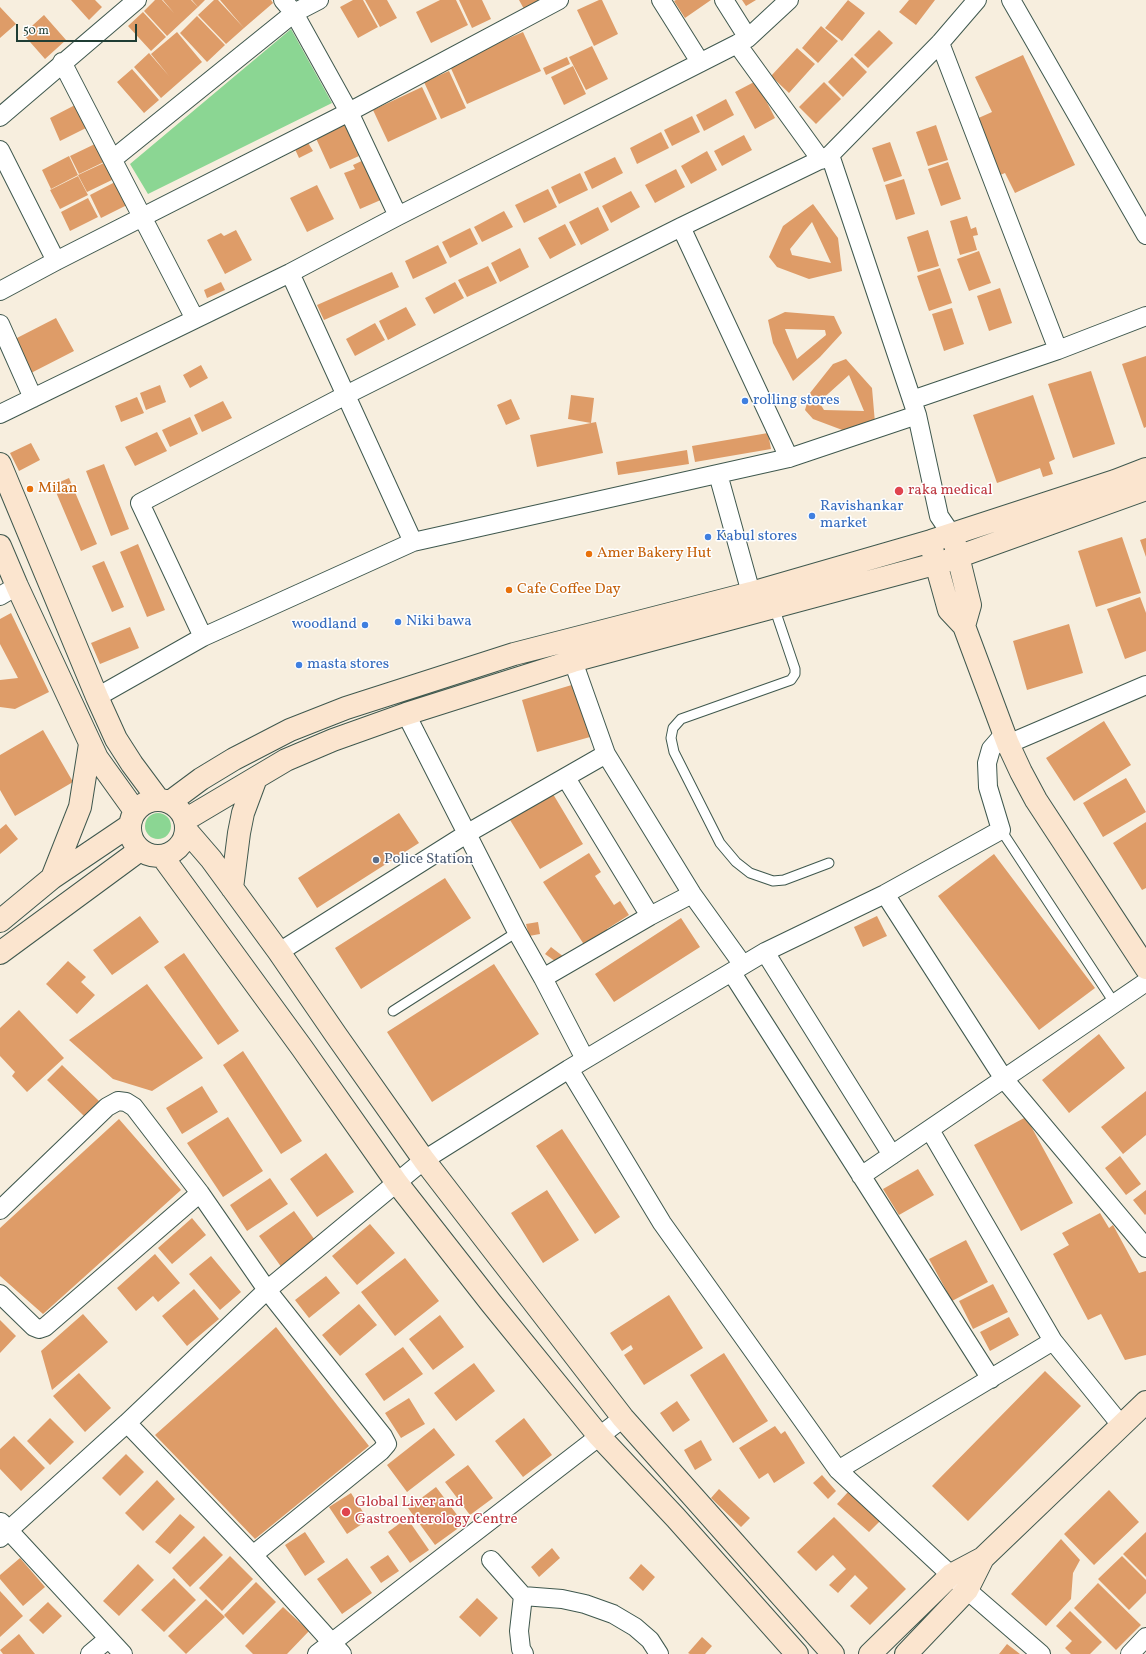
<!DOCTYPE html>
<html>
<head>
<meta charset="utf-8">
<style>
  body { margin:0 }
  #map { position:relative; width:1146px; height:1654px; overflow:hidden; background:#f7eede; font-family:Vollkorn,serif }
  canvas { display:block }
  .scale { position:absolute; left:16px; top:24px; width:121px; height:18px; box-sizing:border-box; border:2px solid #1f3d34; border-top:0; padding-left:5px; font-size:12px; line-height:14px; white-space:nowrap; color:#1f3d34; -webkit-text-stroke:3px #fff; paint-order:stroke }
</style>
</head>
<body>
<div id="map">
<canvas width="1146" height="1654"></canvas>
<div class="scale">50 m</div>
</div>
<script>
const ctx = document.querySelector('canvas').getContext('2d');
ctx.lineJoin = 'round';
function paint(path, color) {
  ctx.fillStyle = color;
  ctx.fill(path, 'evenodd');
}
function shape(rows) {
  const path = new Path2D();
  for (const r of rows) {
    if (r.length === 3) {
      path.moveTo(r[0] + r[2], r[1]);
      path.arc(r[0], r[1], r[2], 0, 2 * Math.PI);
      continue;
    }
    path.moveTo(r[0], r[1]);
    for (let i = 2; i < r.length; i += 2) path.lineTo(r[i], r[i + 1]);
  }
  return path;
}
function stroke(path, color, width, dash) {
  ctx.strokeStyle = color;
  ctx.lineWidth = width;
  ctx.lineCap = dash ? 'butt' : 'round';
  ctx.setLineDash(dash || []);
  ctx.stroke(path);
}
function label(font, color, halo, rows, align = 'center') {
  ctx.font = font + ' Vollkorn,serif';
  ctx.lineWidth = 3;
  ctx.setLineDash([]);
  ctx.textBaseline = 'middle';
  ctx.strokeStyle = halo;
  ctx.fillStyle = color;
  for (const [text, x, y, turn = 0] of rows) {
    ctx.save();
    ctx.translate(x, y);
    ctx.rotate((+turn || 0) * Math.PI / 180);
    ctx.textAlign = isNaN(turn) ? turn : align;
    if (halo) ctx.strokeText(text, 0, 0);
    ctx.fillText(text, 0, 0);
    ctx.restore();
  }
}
const green = shape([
  [291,29,332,103,148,194,130,164],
  [158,826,13]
]);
const building = shape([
  [71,0,95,0,102,7,89,20],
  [155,0,162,0,174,13,163,0,191,0,198,7,167,36,144,11],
  [192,0,205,0,198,7],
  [214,0,218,0,244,28,226,44,198,15],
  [220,0,271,0,273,3,244,28],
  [353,0,363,0,378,27,358,38,340,7],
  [365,0,387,0,397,18,380,27],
  [440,0,456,0,468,25,431,43,416,12],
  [459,0,482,0,491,19,472,28],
  [519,0,540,0,524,9],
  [599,0,602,0,618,34,594,46,577,10],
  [676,0,711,0,685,18,674,1],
  [742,0,756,0,746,6],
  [848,0,865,13,842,41,825,28],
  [909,0,935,0,916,25,899,12],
  [0,7,16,24,0,38],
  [143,12,166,37,151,51,128,26],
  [44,15,66,40,45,59,23,34],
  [197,16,225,45,207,62,180,33],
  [821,26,838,41,818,63,802,48],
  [879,30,893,43,868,68,854,55],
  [177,32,202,62,161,98,134,67,149,53,169,76,151,54],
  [523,32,541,71,467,104,449,64],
  [592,46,608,79,586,90,569,57],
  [797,48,815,64,789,93,771,76],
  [1023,55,1075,165,1015,193,1005,173,1000,175,974,120,992,112,975,77],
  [567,57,570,64,546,75,543,68],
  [852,57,867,72,843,97,828,82],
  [573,66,586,94,564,105,551,77],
  [132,69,159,100,144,113,117,82],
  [449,71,466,108,441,119,424,82],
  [756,81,775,118,755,129,735,92],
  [824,82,841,99,816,124,799,107],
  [422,87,437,119,388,142,373,110],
  [726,99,734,115,704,131,696,115],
  [77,104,88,127,60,141,50,118],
  [692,116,700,132,672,146,664,130],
  [343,121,359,156,330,169,314,134],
  [936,125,948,160,928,166,916,132],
  [661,132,669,148,637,164,630,148],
  [744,135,752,150,722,166,714,151],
  [307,141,313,151,299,158,294,147],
  [890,142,902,176,884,182,872,148],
  [97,143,106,161,79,174,70,156],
  [707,151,717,170,691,184,681,166],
  [69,156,78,175,51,189,42,170],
  [615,157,623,173,592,189,584,172],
  [366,159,383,199,360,209,344,173,355,169,353,165],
  [106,162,114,179,87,192,78,175],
  [948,162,961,199,941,206,928,169],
  [676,169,685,187,655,203,645,185],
  [580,173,588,190,559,204,551,187],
  [78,176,88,195,60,209,50,190],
  [904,179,915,214,896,220,885,185],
  [117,181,129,204,101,218,90,195],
  [317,185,334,219,307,232,290,198],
  [548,189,557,207,524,223,515,205],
  [631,191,640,207,611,223,602,206],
  [88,198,98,217,70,231,61,212],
  [813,204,838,238,842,271,809,279,777,267,769,257,783,226],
  [812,222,831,263,792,255,790,249],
  [598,207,609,230,581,245,569,222],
  [504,211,513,227,482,242,474,227],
  [967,216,971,229,976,227,978,235,973,236,977,250,960,255,950,221],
  [565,224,576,245,550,259,538,238],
  [470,228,478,244,450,258,442,242],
  [236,230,252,260,225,274,207,240,221,233,224,236],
  [928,230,939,266,918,272,907,237],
  [438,245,447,263,413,279,405,261],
  [520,248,529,267,500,282,491,263],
  [979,251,991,283,969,291,957,259],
  [488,266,497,283,467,297,458,280],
  [940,268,952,303,929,311,917,276],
  [392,272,399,287,324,320,317,305],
  [221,282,225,290,207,298,204,290],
  [455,282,464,298,434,314,425,298],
  [1000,288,1012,323,989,331,977,296],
  [406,307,416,325,388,340,379,321],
  [952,308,964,344,944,351,932,314],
  [785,312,834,316,842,333,820,357,793,381,773,343,768,320],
  [785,329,825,330,826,335,797,359],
  [56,318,74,351,31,373,13,340],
  [375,323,385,340,355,356,346,339],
  [1146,356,1146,427,1144,428,1122,364],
  [846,359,872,388,875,423,845,431,813,419,805,410,810,393,833,364],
  [849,375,864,411,824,410,819,402],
  [201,365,208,378,190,388,183,375],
  [1091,371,1115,444,1073,458,1048,384],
  [160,385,166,402,146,410,140,393],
  [571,395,594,398,591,423,568,419],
  [1033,395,1055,459,1049,462,1053,474,1043,477,1040,468,997,483,973,415],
  [137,397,144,413,121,422,115,406],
  [511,399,520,419,506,425,497,405],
  [223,401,232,418,202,432,194,415],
  [190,417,198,434,170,447,162,430],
  [596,422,603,453,537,467,530,435],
  [157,432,167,451,135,466,125,447],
  [768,433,771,449,695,462,692,446],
  [31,443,40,460,19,471,10,453],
  [687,450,689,464,618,475,616,462],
  [104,464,129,529,111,536,86,471],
  [69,478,97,544,81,551,53,485],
  [1122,537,1141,593,1096,607,1078,551],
  [1146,538,1146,557,1140,540],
  [138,544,165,610,147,617,120,552],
  [104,561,124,607,112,612,92,566],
  [1140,597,1146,613,1146,651,1125,659,1107,609],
  [11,613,49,692,15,709,0,707,0,680,18,678,0,644,0,619],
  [1069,624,1083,673,1027,690,1013,641],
  [130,627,139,648,100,664,91,643],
  [575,684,590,737,537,752,522,700],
  [1104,721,1131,765,1074,801,1046,758],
  [43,730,73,782,15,816,0,790,0,755],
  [1126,778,1146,812,1103,837,1083,803],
  [553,794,583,844,540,869,510,820],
  [399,813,419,843,317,908,298,878],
  [1146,822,1146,888,1142,890,1113,843],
  [6,824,18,839,0,854,0,829],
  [589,853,601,872,595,876,614,905,620,901,629,915,607,929,609,931,585,946,543,882],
  [994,854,1095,988,1039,1030,938,896],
  [445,878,471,918,361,989,335,948],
  [140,916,159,942,112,975,93,950],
  [877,916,887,936,863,947,854,927],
  [681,918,700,947,614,1002,595,974],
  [538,922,540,934,529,936,526,924],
  [551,947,564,957,559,964,545,954],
  [184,953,239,1031,218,1045,164,967],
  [68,961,86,977,81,982,95,995,77,1014,46,984],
  [494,964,539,1034,432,1102,387,1032],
  [147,984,203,1058,152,1091,113,1079,69,1040],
  [19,1010,64,1058,27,1092,12,1076,15,1072,0,1056,0,1028],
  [1099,1034,1125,1068,1069,1113,1042,1080],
  [243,1051,302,1141,281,1154,223,1065],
  [62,1065,99,1101,84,1116,47,1080],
  [202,1086,218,1112,182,1134,166,1108],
  [1146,1091,1146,1135,1123,1154,1101,1127],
  [228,1117,263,1171,223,1197,187,1143],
  [1026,1117,1073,1203,1021,1231,974,1145],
  [119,1119,181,1190,43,1314,0,1276,0,1228],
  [562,1129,620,1217,595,1234,536,1146],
  [326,1153,354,1192,317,1217,290,1179],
  [1120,1156,1141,1184,1126,1195,1105,1168],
  [918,1169,934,1195,899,1215,883,1189],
  [270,1178,288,1204,247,1231,230,1205],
  [547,1190,579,1240,543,1263,511,1213],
  [1146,1190,1146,1214,1145,1215,1133,1200],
  [294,1211,317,1243,282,1268,259,1236],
  [1100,1213,1109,1228,1113,1225,1139,1273,1146,1271,1146,1355,1125,1360,1101,1314,1088,1320,1053,1254,1069,1245,1062,1233],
  [192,1218,206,1235,172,1264,158,1248],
  [370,1224,395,1253,357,1285,332,1256],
  [966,1240,988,1282,952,1301,929,1259],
  [155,1254,180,1283,158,1302,153,1296,136,1311,117,1288],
  [211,1256,241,1292,220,1310,189,1274],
  [405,1258,439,1301,395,1336,361,1292],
  [326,1276,340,1293,309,1318,295,1300],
  [993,1284,1008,1312,973,1329,959,1301],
  [194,1289,219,1319,187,1346,162,1316],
  [669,1295,703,1348,644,1385,624,1355,633,1349,631,1345,622,1351,610,1333],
  [359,1304,377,1325,340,1356,322,1335],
  [83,1314,108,1342,52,1390,41,1351],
  [440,1315,464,1347,433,1370,409,1339],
  [1009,1317,1019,1335,990,1351,980,1332],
  [0,1320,16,1336,0,1353],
  [276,1327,369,1446,255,1539,155,1435],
  [403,1347,423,1374,384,1401,365,1374],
  [724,1353,768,1421,733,1443,690,1375],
  [474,1363,495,1391,456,1421,434,1393],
  [1045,1371,1081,1406,968,1521,932,1486],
  [79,1373,111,1408,85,1432,53,1396],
  [409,1398,425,1424,401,1438,385,1413],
  [677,1401,690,1420,673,1432,660,1413],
  [50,1418,74,1442,50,1465,27,1441],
  [524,1418,552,1455,523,1477,495,1441],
  [775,1426,781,1434,785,1431,805,1463,774,1483,768,1473,759,1479,739,1448],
  [434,1428,455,1455,407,1492,387,1465],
  [14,1436,45,1468,21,1491,0,1469,0,1449],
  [701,1440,712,1460,695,1470,684,1450],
  [126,1454,144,1472,120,1496,102,1478],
  [468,1465,493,1498,470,1515,445,1482],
  [822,1475,836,1491,828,1499,813,1483],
  [157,1480,175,1499,143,1531,125,1513],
  [436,1487,464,1524,435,1545,408,1508],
  [719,1489,750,1518,741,1527,711,1498],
  [1109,1490,1139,1522,1094,1565,1064,1534],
  [848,1492,880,1521,869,1532,837,1504],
  [351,1493,368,1520,347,1534,329,1507],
  [180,1514,195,1527,170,1554,155,1542],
  [834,1517,906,1589,870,1625,850,1606,868,1588,855,1575,838,1593,829,1585,846,1569,833,1555,816,1571,797,1552],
  [407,1518,429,1550,410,1563,388,1532],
  [305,1532,325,1562,305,1576,285,1545],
  [1146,1532,1146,1577,1123,1554],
  [204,1536,223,1555,190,1587,172,1568],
  [1061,1539,1080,1560,1073,1573,1071,1599,1046,1626,1011,1594],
  [552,1548,560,1558,539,1577,531,1567],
  [388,1555,399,1571,381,1583,370,1567],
  [230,1556,253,1579,222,1611,199,1588],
  [1122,1556,1146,1580,1146,1593,1129,1610,1098,1579],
  [20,1558,45,1587,23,1606,0,1579,0,1575],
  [347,1558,372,1593,342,1614,317,1579],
  [138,1564,154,1580,119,1616,103,1601],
  [641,1564,655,1577,643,1591,629,1578],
  [174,1578,196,1600,164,1632,141,1610],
  [256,1582,276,1602,243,1635,224,1615],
  [1098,1583,1141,1625,1116,1650,1074,1608],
  [0,1591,23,1616,0,1637],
  [477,1598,498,1618,480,1637,459,1617],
  [206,1599,225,1617,186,1654,168,1636],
  [48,1602,62,1616,43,1634,29,1620],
  [283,1607,309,1631,287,1654,253,1654,245,1646],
  [1070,1611,1102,1642,1090,1654,1071,1654,1065,1648,1072,1641,1056,1626],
  [19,1634,35,1654,3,1654,0,1650],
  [702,1637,712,1646,705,1654,690,1654,688,1653],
  [1007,1644,1020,1654,999,1654]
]);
const lane = shape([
  [774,607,795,669,795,674,791,680,681,719,673,728,671,738,674,752,720,843,736,862,750,873,773,881,784,880,829,863],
  [1001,830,1115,1004],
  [393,1011,517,932]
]);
const street = shape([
  [283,0,294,13,349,112,398,216],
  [661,0,700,62],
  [724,0,748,38],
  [1011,0,1146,235],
  [940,43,1058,350],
  [737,44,821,160],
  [62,62,195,319],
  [0,117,137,0],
  [0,150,56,261],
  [830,155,917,415,939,516,952,535],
  [113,159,294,13,319,0],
  [681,227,789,458],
  [290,273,413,542],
  [0,291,56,261,349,112,559,0],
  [0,324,33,398],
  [912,400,1058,350,1146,316],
  [0,414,290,273,398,216,737,44,748,38,789,0],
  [718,474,751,593],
  [0,596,17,586],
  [203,637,140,503,346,395,681,227,830,155,940,43,977,0],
  [573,661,606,754,692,894,743,965],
  [97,697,203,637,413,542,789,458,917,415],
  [406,714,517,932,543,978,585,1059],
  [1008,744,1146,685],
  [566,778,650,916],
  [885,894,1004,1079,1146,1248],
  [279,952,468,833,606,754],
  [765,952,892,1155],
  [732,973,991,1379],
  [543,978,650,916,692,894],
  [569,1069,662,1223,838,1470,967,1590,1041,1654],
  [930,1130,1053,1341,1121,1425],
  [861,1176,1146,982],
  [0,1210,107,1107,118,1101,126,1102,134,1107,200,1193,267,1290,383,1436,387,1444,381,1451,253,1555],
  [0,1294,34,1327,39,1329,45,1327,200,1193],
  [127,1423,253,1555,342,1654],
  [838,1470,1053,1341],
  [1,1522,123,1654],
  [0,1538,127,1423,267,1290,424,1160,569,1069,765,952,885,894,1001,830,988,787,987,763,991,749,1004,734],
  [491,1560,523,1596,562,1599,585,1604,613,1614,635,1627,650,1640,659,1654],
  [523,1596,519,1631,521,1649,524,1654],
  [90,1654,108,1639],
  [317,1654,623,1418],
  [1130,1654,1146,1637]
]);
const secondary = shape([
  [0,464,97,697,116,739,132,764,158,799],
  [955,544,970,605,964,626],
  [0,546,17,586,97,758,135,811],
  [932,549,949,610,964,626,1008,744,1021,772,1036,800,1146,968],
  [158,828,28],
  [170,802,201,779,234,759,290,730,346,708,514,654,751,593,931,541,1115,481,1146,469],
  [185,820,286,760,333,740,406,714,573,661,946,561,1146,489],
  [186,830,211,859,279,952,336,1035,424,1160,623,1418,833,1654],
  [162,856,302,1048,397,1183,491,1303,599,1436,676,1518,797,1654],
  [52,878,80,807,90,744],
  [232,888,239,833,243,813,256,778],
  [0,921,52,878,129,826],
  [0,953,140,850],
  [870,1654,951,1575,983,1558,1146,1402],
  [906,1654,967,1590,983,1558]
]);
const markers = [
  [745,401,4,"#3f7fe0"],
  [30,489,4,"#e8710a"],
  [899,491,5,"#e0444e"],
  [812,516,4,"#3f7fe0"],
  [708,537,4,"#3f7fe0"],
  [589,554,4,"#e8710a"],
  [509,590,4,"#e8710a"],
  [398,622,4,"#3f7fe0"],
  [365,625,4,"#3f7fe0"],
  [299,665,4,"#3f7fe0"],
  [376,860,4,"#5c6f8a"],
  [346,1512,5,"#e0444e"]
];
const shopNames = [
  ["rolling stores",753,401],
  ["Ravishankar",820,507],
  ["market",820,524],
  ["Kabul stores",716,537],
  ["Niki bawa",406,622],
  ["woodland",357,625,"right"],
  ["masta stores",307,665]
];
const foodNames = [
  ["Milan",38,489],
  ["Amer Bakery Hut",597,554],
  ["Cafe Coffee Day",517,590]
];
const healthNames = [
  ["raka medical",908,491],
  ["Global Liver and",355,1503],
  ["Gastroenterology Centre",355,1520]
];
const serviceNames = [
  ["Police Station",384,860]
];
paint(green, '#8bd693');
paint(building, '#de9c68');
stroke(lane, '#3f584e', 11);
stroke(street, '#3f584e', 20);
stroke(secondary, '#3f584e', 24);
stroke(lane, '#fff', 9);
stroke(street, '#fff', 18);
stroke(secondary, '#fbe5cf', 22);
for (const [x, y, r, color] of markers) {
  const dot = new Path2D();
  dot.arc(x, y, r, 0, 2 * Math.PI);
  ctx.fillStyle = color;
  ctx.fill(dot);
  stroke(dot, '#fff', 1.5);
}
label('15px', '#366cbe', '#fff', shopNames, 'left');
label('15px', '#c56008', '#fff', foodNames, 'left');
label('15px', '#be3a42', '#fff', healthNames, 'left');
label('15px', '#4e5e75', '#fff', serviceNames, 'left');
</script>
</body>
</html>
